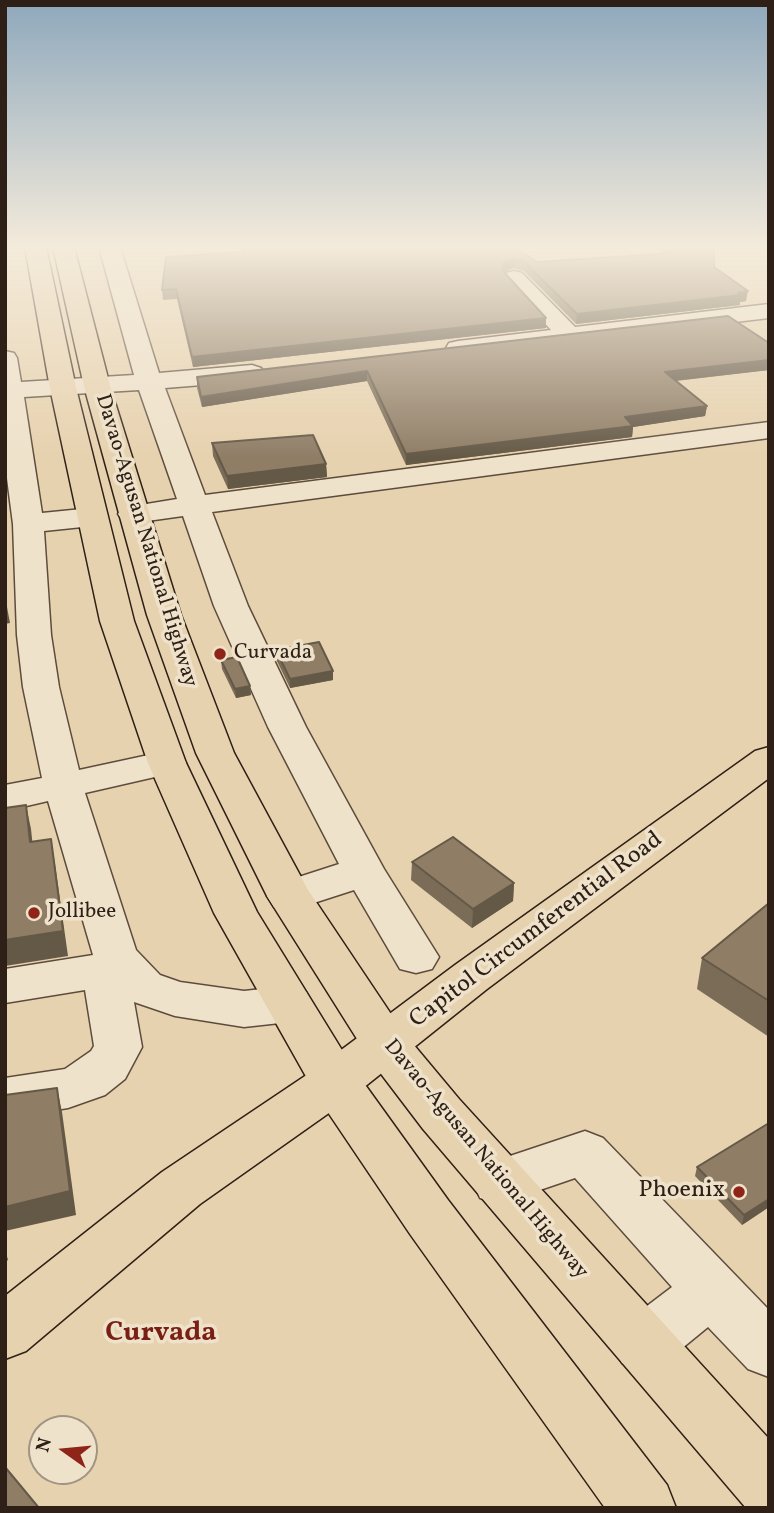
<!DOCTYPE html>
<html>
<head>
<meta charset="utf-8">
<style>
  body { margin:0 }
  #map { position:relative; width:774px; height:1513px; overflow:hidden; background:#e7d2af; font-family:Vollkorn,serif }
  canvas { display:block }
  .frame { position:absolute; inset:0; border:7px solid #2f2017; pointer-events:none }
  .north { position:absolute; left:28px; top:1415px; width:70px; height:70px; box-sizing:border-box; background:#efe2cb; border:2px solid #a29483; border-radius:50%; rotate:285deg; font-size:19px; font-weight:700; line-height:28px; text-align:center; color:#2f2017 }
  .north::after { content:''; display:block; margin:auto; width:24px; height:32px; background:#8f2418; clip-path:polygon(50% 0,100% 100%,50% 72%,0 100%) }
</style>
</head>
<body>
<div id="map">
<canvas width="774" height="1513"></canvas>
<div class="frame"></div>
<div class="north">N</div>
</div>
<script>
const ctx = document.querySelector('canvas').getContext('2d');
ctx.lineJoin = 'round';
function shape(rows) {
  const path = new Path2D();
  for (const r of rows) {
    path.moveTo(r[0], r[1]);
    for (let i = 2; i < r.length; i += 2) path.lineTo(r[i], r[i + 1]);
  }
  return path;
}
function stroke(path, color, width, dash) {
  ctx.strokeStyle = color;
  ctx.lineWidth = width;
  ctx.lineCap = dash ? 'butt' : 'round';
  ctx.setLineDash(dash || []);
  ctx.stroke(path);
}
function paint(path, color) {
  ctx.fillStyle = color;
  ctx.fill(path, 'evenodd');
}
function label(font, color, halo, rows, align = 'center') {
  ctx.font = font + ' Vollkorn,serif';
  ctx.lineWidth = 7;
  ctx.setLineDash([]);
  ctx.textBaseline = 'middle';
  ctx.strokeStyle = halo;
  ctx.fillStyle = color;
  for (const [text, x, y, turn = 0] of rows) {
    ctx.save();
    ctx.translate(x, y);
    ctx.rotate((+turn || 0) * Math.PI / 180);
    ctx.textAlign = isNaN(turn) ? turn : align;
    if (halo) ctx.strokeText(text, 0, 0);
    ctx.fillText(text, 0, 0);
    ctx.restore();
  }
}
const minor = shape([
  [99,247,120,247,159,373,252,365,261,368,265,373,261,378,252,381,165,388,205,495,769,422,769,438,212,512,248,606,306,727,384,869,439,957,432,969,416,973,400,969,354,890,289,911,274,907,267,896,274,885,339,864,268,727,214,606,183,516,133,523,122,520,118,514,122,508,177,499,139,390,24,397,42,513,92,508,103,511,107,517,103,523,92,526,44,531,51,635,59,687,79,770,167,751,181,755,186,763,181,771,85,793,136,950,160,975,180,982,244,991,289,986,306,992,312,1004,306,1016,289,1022,244,1027,175,1016,134,1002,142,1047,125,1079,105,1095,68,1108,5,1118,5,1078,65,1069,91,1051,94,1046,85,990,5,1003,5,969,93,955,48,801,5,811,5,785,42,778,23,687,17,635,13,524,5,463,5,351,14,353,17,358,21,382,134,375,99,247],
  [514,271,522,273,575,327,769,304,769,318,458,355,449,353,446,348,449,343,458,341,551,330,503,278,506,273,514,271],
  [585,1131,603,1138,769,1310,769,1377,748,1369,708,1327,664,1363,643,1371,622,1363,614,1344,622,1325,672,1287,575,1178,499,1204,480,1198,473,1182,480,1166,585,1131]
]);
const major = shape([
  [769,747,769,778,487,989,353,1096,200,1204,26,1351,5,1359,5,1296,162,1172,317,1068,455,965,755,751,769,747]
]);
const highway = shape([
  [25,247,46,247,76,388,134,621,186,763,257,912,353,1068,448,1200,667,1485,676,1508,605,1508,410,1234,317,1096,214,913,148,763,100,621,50,388,25,247],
  [53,247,74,247,110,386,181,615,234,753,308,890,403,1032,459,1099,769,1439,769,1508,746,1508,423,1129,369,1058,267,896,196,753,147,615,84,386,53,247]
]);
const wall = shape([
  [242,247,515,247,537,262,664,254,658,247,714,247,714,267,746,301,740,302,740,305,576,324,524,271,513,268,504,272,546,328,193,367,177,299,163,300,162,290,243,252],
  [728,316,769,370,676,381,707,406,705,416,633,427,632,437,406,465,367,381,202,407,197,388,197,377],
  [212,443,326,464,327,477,228,489,213,456],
  [276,650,333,671,333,680,290,688,276,659],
  [221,660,250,686,251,695,236,698,222,669],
  [412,862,514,883,513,901,472,928,411,880],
  [769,903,769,1037,697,989,702,958],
  [769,1123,769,1207,742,1225,695,1176,697,1167]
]);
const shadedWall = shape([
  [514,259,513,268,504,272,501,280,502,270,504,262],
  [748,291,746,301,740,302,740,305,576,324,577,314],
  [546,318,546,328,193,367,192,357],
  [769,360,769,370,663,382,665,372],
  [367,371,367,381,202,407,201,397],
  [707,406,705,416,633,427,632,437,406,465,406,454,625,417],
  [326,464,327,477,228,489,227,476],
  [7,607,10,623,5,624,5,608],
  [333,671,333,680,290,688,290,679],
  [250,686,251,695,236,698,235,689],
  [26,805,31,829,35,867,30,842],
  [51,839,55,864,68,956,5,966,5,940],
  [514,883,513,901,472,928,473,909],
  [57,1088,62,1112,76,1215,5,1231,5,1207],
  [769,1199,769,1207,742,1225,744,1215],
  [5,1249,8,1260,5,1262]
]);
const building = shape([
  [243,247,515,247,537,262,673,253,667,247,714,247,714,267,748,291,738,293,741,295,577,314,524,262,514,259,504,262,502,270,546,318,192,357,176,289,162,290,166,257,245,252,243,247],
  [728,316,769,343,769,360,665,372,707,406,625,417,633,426,406,454,367,371,201,397,197,377,728,316],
  [313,435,326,464,227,476,212,443,313,435],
  [319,642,333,671,290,679,276,650,319,642],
  [237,657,250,686,235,689,221,660,237,657],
  [26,805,30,842,51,839,63,931,5,940,5,808,26,805],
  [453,837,514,883,473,909,412,862,453,837],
  [769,903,769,1001,702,958,769,903],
  [57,1088,70,1191,5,1207,5,1095,57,1088],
  [769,1123,769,1199,744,1215,697,1167,769,1123],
  [5,1467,39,1508,5,1508,5,1467]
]);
const markers = [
  [220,654,7,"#8f2418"],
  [34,913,7,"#8f2418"],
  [739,1192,7,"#8f2418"]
];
const streetNames = [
  ["Davao-Agusan National Highway",145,541,73],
  ["Davao-Agusan National Highway",485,1160,50]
];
const poiNames = [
  ["Curvada",234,654],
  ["Jollibee",48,913]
];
const nearStreetnames = [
  ["Capitol Circumferential Road",537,931,-37]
];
const nearPoinames = [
  ["Phoenix",725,1192]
];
const nearQuarternames = [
  ["Curvada",161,1335]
];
stroke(minor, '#5d4c3d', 3);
stroke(major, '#2f2017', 3);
stroke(highway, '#2f2017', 3);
paint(minor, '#efe2cb');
paint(major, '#e7d2af');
paint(highway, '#e7d2af');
paint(wall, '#7b6c58');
paint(shadedWall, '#645847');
paint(building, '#8f7d66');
stroke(building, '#645847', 2);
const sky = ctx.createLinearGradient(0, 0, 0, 458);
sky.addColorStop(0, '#8ea8bc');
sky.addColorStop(0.54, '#f4ebdb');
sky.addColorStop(1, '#f4ebdb00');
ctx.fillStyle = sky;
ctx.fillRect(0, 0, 774, 458);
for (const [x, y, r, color] of markers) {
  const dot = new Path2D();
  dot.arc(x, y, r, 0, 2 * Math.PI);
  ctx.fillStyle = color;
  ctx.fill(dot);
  stroke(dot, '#efe2cb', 2.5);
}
label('21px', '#2f2017', '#efe2cb', streetNames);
label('21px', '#2f2017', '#efe2cb', poiNames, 'left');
label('24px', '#2f2017', '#efe2cb', nearStreetnames);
label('24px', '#2f2017', '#efe2cb', nearPoinames, 'right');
label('bold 28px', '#7a1f14', '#efe2cb', nearQuarternames);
</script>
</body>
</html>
